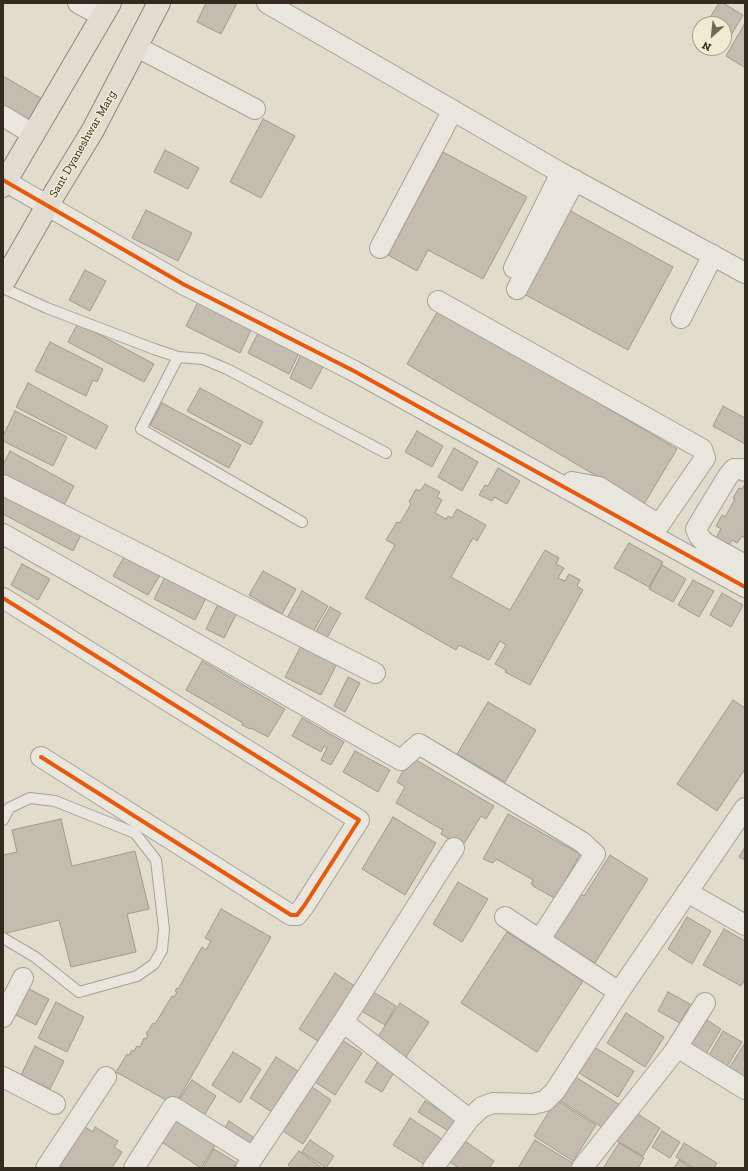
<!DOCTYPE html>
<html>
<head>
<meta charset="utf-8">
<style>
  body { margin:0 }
  #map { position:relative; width:748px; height:1171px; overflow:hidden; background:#e0ddcd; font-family:"Zilla Slab",serif }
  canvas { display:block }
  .frame { position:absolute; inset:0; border:4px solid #332b1f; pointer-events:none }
  .north { position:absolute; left:692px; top:16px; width:40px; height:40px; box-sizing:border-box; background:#f1ebd4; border:1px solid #a59e8c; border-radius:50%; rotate:207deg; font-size:11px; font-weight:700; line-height:16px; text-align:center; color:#332b1f }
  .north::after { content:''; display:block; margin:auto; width:14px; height:18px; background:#70695c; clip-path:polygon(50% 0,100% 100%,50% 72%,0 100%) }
</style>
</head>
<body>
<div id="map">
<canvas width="748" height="1171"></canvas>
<div class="frame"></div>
<div class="north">N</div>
</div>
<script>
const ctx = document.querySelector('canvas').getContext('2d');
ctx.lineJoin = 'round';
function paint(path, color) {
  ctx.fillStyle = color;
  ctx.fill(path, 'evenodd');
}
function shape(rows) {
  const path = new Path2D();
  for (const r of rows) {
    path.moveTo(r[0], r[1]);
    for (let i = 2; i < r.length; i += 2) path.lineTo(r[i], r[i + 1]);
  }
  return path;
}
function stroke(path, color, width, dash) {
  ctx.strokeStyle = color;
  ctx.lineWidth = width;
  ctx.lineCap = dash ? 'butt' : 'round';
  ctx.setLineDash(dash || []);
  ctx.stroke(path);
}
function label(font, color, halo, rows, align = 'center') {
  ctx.font = font + ' "Zilla Slab",serif';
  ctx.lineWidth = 3;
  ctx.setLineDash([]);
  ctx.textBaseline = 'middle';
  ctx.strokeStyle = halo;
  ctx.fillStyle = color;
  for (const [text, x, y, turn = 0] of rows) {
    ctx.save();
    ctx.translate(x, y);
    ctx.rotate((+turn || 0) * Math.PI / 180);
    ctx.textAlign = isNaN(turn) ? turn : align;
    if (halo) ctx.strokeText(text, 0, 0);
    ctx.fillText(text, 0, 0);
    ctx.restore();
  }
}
const building = shape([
  [206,3,237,3,221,34,197,22,206,3],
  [719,3,723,3,743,15,724,47,724,24,706,24,719,3],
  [745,23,745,66,744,67,726,56,745,23],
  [3,76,44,100,29,125,3,110,3,76],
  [263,119,295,136,261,198,230,182,263,119],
  [165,150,199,168,188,189,154,172,165,150],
  [443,152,527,197,483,279,428,250,417,271,388,255,443,152],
  [567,209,673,267,628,350,522,293,567,209],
  [146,210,192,233,178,261,132,238,146,210],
  [85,270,106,281,90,311,69,300,85,270],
  [199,300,253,326,240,353,186,326,199,300],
  [439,309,677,449,644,504,407,364,439,309],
  [78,323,154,364,144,382,68,342,78,323],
  [259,331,300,351,289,374,248,353,259,331],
  [50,342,103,369,97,382,93,380,86,396,35,371,50,342],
  [301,354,324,365,311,389,290,378,301,354],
  [28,383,108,426,96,449,16,407,28,383],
  [200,388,263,422,251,445,187,411,200,388],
  [162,403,241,445,229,468,150,425,162,403],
  [723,406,745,418,745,444,713,426,723,406],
  [15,411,67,437,53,466,3,441,3,436,15,411],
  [417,431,443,446,432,467,405,452,417,431],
  [454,448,478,462,462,491,438,477,454,448],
  [10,451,74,486,63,507,3,475,3,465,10,451],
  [498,468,520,481,507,504,494,497,492,501,479,495,485,485,488,486,498,468],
  [425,484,440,492,437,497,442,500,435,513,446,519,448,516,452,518,457,509,486,525,477,541,473,538,451,577,510,610,545,550,559,558,556,564,564,568,558,578,565,581,569,574,580,580,577,586,583,590,530,685,505,672,506,670,495,664,506,645,500,641,489,660,459,645,456,650,365,598,395,545,386,540,397,522,400,523,411,504,409,502,416,489,420,491,425,484],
  [745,484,745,538,742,536,737,543,732,540,726,551,713,543,721,529,716,526,722,515,725,517,735,499,733,498,739,488,742,489,745,484],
  [7,490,83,531,73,551,3,514,3,497,7,490],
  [629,543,663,562,649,587,614,568,629,543],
  [127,552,162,572,148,595,113,576,127,552],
  [22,564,50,579,38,600,11,585,22,564],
  [662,565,686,579,673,602,649,589,662,565],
  [263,571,296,589,282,614,249,595,263,571],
  [167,573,208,594,195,620,154,599,167,573],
  [693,580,714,591,699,617,678,605,693,580],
  [302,591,328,606,309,639,283,625,302,591],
  [722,593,743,605,731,627,710,615,722,593],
  [218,604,237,613,224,638,206,629,218,604],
  [330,607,341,613,323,645,312,639,330,607],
  [302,644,338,662,321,695,285,677,302,644],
  [202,661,285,709,268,737,251,728,250,729,242,725,243,723,186,690,202,661],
  [348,677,360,683,345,712,334,706,348,677],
  [733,700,745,708,745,769,717,811,677,784,733,700],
  [488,702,536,730,505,782,457,754,488,702],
  [302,718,344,742,331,765,321,760,327,748,324,746,321,752,292,736,302,718],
  [355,751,390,770,378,792,343,772,355,751],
  [411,757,494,806,486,819,481,816,462,847,441,834,443,830,396,803,405,787,397,782,411,757],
  [508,814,580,854,556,899,533,886,533,885,531,884,533,880,496,859,493,863,483,859,508,814],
  [393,817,436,843,405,895,362,869,393,817],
  [61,819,72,866,135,851,149,909,127,914,136,952,71,967,59,920,3,934,3,855,17,852,12,830,61,819],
  [745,847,745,860,739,857,745,847],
  [610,855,648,879,595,963,552,937,580,893,584,896,610,855],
  [458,882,488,899,462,942,433,924,458,882],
  [221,909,271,937,175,1105,116,1072,127,1054,129,1055,132,1050,134,1051,137,1046,140,1047,144,1038,146,1039,148,1035,146,1034,153,1023,155,1024,172,996,174,997,177,992,175,991,177,988,178,989,202,947,206,950,211,941,205,938,221,909],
  [687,917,711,931,692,964,668,949,687,917],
  [724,929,745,941,745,979,741,986,703,965,724,929],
  [507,932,583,981,537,1052,461,1003,507,932],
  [335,973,356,987,321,1043,299,1029,335,973],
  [23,986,49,999,36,1025,10,1012,23,986],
  [370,990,396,1006,385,1025,358,1009,370,990],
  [668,992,690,1004,680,1023,658,1011,668,992],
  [56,1002,84,1017,67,1052,38,1038,56,1002],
  [400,1003,429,1022,404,1060,375,1041,400,1003],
  [626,1013,664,1037,645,1067,607,1043,626,1013],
  [702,1017,721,1029,703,1059,684,1048,702,1017],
  [723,1031,742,1042,723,1073,705,1062,723,1031],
  [342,1040,362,1053,335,1095,315,1082,342,1040],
  [745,1043,745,1086,725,1074,745,1043],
  [35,1046,64,1061,50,1089,21,1075,35,1046],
  [594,1047,634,1071,618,1097,579,1073,594,1047],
  [233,1052,261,1069,240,1103,212,1085,233,1052],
  [276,1057,301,1073,275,1114,250,1098,276,1057],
  [380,1058,396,1069,382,1092,365,1082,380,1058],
  [574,1076,620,1105,605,1129,559,1100,574,1076],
  [192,1080,216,1096,202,1119,177,1103,192,1080],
  [309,1085,331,1100,303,1144,280,1129,309,1085],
  [556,1100,596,1125,573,1161,534,1136,556,1100],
  [425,1101,457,1121,450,1132,418,1112,425,1101],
  [633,1111,660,1128,643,1156,616,1140,633,1111],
  [174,1114,217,1142,201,1168,157,1139,174,1114],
  [410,1118,442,1139,425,1165,393,1145,410,1118],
  [229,1121,256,1139,249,1152,221,1134,229,1121],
  [82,1125,93,1132,95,1127,118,1141,114,1147,122,1152,112,1168,64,1168,58,1164,82,1125],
  [662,1131,680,1142,670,1158,652,1147,662,1131],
  [462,1139,494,1161,489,1168,459,1168,447,1160,462,1139],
  [310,1140,334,1156,326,1168,302,1152,310,1140],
  [535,1140,574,1164,571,1168,518,1168,535,1140],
  [619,1143,644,1158,638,1168,607,1168,604,1167,619,1143],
  [684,1143,717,1163,714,1168,694,1168,676,1157,684,1143],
  [214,1149,237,1163,233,1168,203,1168,214,1149],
  [299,1151,322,1168,292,1168,288,1165,299,1151],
  [679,1160,691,1168,674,1168,679,1160]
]);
const service = shape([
  [3,288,47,308,154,349,178,357,203,359,227,369,386,453],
  [178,357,141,429,302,522],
  [3,820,9,808,30,798,55,801,135,833,156,860,164,929,162,950,154,964,137,976,79,992,35,957,3,938]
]);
const minor = shape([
  [78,3,102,16],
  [267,3,561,173,745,273],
  [137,47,255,109],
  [3,116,33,134],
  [3,180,183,284,354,371,745,587],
  [380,248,453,110],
  [514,268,561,173],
  [517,289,575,180],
  [438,301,702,449,705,458,659,525,599,487,572,482,567,489],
  [681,318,713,255],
  [745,471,743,469,734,469,728,476,696,529,699,536,705,543,745,565],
  [3,485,375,673],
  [3,534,401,760,419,744,582,842,595,854,540,939],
  [3,598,359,820,304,906,297,915,291,915,41,757],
  [687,892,745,925],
  [505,917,619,992],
  [3,1017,23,978],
  [343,1022,469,1119,482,1107,493,1103,533,1104,545,1101,555,1091,619,992,745,808],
  [677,1047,745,1089],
  [3,1077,55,1104],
  [46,1168,106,1077],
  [134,1168,173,1107,253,1157],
  [246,1168,343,1022,454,848],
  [433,1168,469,1119],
  [582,1168,674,1052,705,1003]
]);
const primary = shape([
  [3,186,110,3],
  [3,283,47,206,93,130,159,3]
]);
const cycleway = shape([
  [3,180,183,284,354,371,745,587],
  [3,598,359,820,304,906,297,915,291,915,41,757]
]);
const streetNames = [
  ["Sant Dyaneshwar Marg",83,144,-60]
];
paint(building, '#c4bcae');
stroke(building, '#a0998d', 1);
stroke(service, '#a5a296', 12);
stroke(minor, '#a5a296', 22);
stroke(primary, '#8b877d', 24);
stroke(service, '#e9e7dd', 10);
stroke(minor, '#e9e7dd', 20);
stroke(primary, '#e0ddd0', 22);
stroke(cycleway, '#e8590c', 4);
label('12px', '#332b1f', '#f1ebd4', streetNames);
</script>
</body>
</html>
